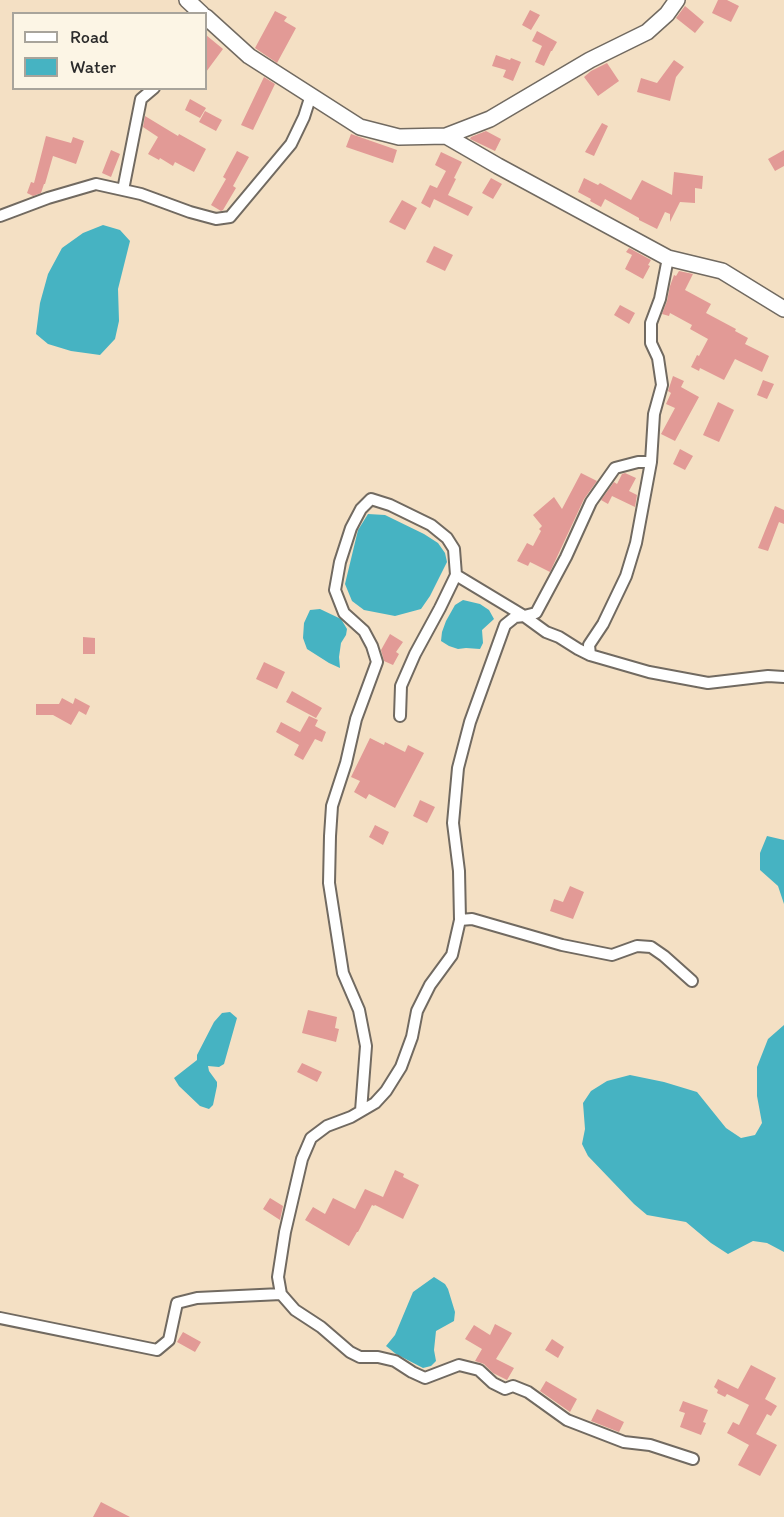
<!DOCTYPE html>
<html>
<head>
<meta charset="utf-8">
<style>
  body { margin:0 }
  #map { position:relative; width:784px; height:1517px; overflow:hidden; background:#f4e0c4; font-family:Itim,sans-serif }
  canvas { display:block }
  .legend { position:absolute; left:12px; top:12px; width:195px; height:78px; box-sizing:border-box; background:#fcf5e5; border:2px solid #a8a49b; margin:0; padding:8px 10px; list-style:none; font-size:18px; color:#2b2b2b }
  .legend li { display:flex; align-items:center; gap:12px; height:30px }
  .legend b { width:30px; border:2px solid #a8a49b }
</style>
</head>
<body>
<div id="map">
<canvas width="784" height="1517"></canvas>
<ul class="legend">
<li><b style="height:8px;background:#fff"></b>Road</li>
<li><b style="height:16px;background:#46b3c2"></b>Water</li>
</ul>
</div>
<script>
const ctx = document.querySelector('canvas').getContext('2d');
ctx.lineJoin = 'round';
function paint(path, color) {
  ctx.fillStyle = color;
  ctx.fill(path, 'evenodd');
}
function shape(rows) {
  const path = new Path2D();
  for (const r of rows) {
    path.moveTo(r[0], r[1]);
    for (let i = 2; i < r.length; i += 2) path.lineTo(r[i], r[i + 1]);
  }
  return path;
}
function stroke(path, color, width, dash) {
  ctx.strokeStyle = color;
  ctx.lineWidth = width;
  ctx.lineCap = dash ? 'butt' : 'round';
  ctx.setLineDash(dash || []);
  ctx.stroke(path);
}
const water = shape([
  [103,225,120,230,130,241,118,289,119,321,115,339,100,355,71,351,48,344,36,334,40,303,48,274,62,248,83,233],
  [368,514,385,515,424,534,438,543,445,553,447,562,430,596,421,609,395,616,364,610,352,601,345,584,358,530],
  [463,600,480,604,489,610,494,619,482,630,483,643,480,649,466,648,458,649,449,646,441,641,442,632,446,621,455,605],
  [320,609,341,619,347,629,346,635,341,643,339,657,340,668,329,663,307,649,303,638,304,623,310,610],
  [767,836,784,840,784,904,778,886,760,870,760,853],
  [230,1012,237,1018,224,1064,219,1067,208,1066,209,1071,217,1082,217,1086,213,1105,209,1109,200,1106,179,1086,174,1078,197,1060,197,1055,214,1022,222,1013],
  [784,1025,784,1252,767,1243,753,1241,728,1254,711,1243,686,1222,647,1215,634,1204,588,1156,582,1144,585,1129,583,1103,591,1091,607,1081,630,1075,664,1082,697,1092,726,1128,741,1138,755,1135,762,1123,757,1096,757,1067,768,1039],
  [434,1277,445,1284,448,1289,455,1312,454,1321,436,1331,434,1350,436,1361,431,1366,423,1368,396,1354,386,1346,395,1335,413,1292]
]);
const building = shape([
  [718,0,727,0,739,6,731,22,712,13],
  [685,6,704,22,695,33,676,18],
  [530,10,540,15,531,30,522,25],
  [275,11,287,17,284,21,296,28,277,63,255,48],
  [537,31,557,42,552,51,551,51,544,66,535,62,542,46,532,41],
  [206,35,223,49,206,72],
  [496,55,510,60,511,58,521,62,513,81,503,77,506,70,492,66],
  [674,60,684,67,676,77,670,101,637,92,641,78,657,83],
  [607,63,619,81,598,96,584,77,591,71],
  [264,77,275,84,253,130,241,125],
  [190,99,206,108,200,118,185,110],
  [205,111,222,120,216,131,199,122],
  [145,116,178,136,179,134,206,149,194,172,175,162,173,166,160,158,159,160,148,154,158,137,143,127],
  [602,123,608,126,594,156,585,152],
  [486,131,501,139,495,151,470,139,471,137],
  [351,134,397,150,393,163,346,147],
  [46,136,71,143,73,137,84,141,76,164,53,156,45,184,44,184,41,193,33,196,27,193,31,182,34,183],
  [111,150,120,154,111,177,102,173],
  [784,150,784,166,775,171,768,159],
  [237,151,249,157,233,186,236,188,223,210,221,211,211,205,226,179,223,177],
  [441,152,462,162,454,178,456,179,448,195,473,207,468,216,434,199,430,208,421,203,430,185,437,188,446,171,435,165],
  [674,172,703,176,702,189,695,188,695,203,680,202,670,222,670,214,665,212,657,229,639,220,639,218,605,199,601,207,590,201,591,199,578,192,584,178,598,185,600,183,631,200,642,180,672,195],
  [491,178,502,184,493,199,482,193],
  [402,200,417,208,405,230,389,222],
  [434,246,453,255,445,271,426,262],
  [629,248,651,260,648,265,650,266,643,279,625,269,632,255,626,252],
  [679,271,693,274,685,290,711,304,706,313,736,329,735,331,748,338,745,344,769,356,762,372,735,359,724,380,700,368,699,371,691,367,697,355,699,356,708,339,690,329,692,325,670,313,669,316,662,314,667,301,670,286,674,275,676,276],
  [620,305,635,313,629,324,614,315],
  [673,376,684,381,681,387,699,397,675,441,661,434,675,408,666,404,671,393,668,391],
  [763,380,774,384,767,399,757,395],
  [718,402,734,410,719,442,703,435],
  [680,449,693,456,685,470,673,464],
  [581,473,597,481,584,499,550,572,530,562,528,566,517,561,527,543,533,546,541,531,539,529,542,526,533,515,554,497,562,509],
  [625,473,636,478,629,491,637,495,635,507,612,496,608,504,601,500,614,482,617,484,622,474],
  [775,506,784,510,784,524,779,522,768,551,758,548],
  [390,634,403,642,396,652,399,654,393,665,384,661,381,650],
  [83,637,95,638,95,654,83,654],
  [264,662,285,672,277,689,256,679],
  [292,691,322,708,316,718,286,702],
  [62,698,73,704,75,698,90,706,86,715,79,711,71,725,53,715,36,715,36,704,59,704],
  [309,716,318,720,315,726,326,732,322,742,315,739,303,760,294,755,299,745,276,732,281,722,300,732],
  [370,738,384,745,385,742,405,752,408,745,424,753,395,808,369,794,366,799,354,792,360,781,351,777],
  [420,800,435,807,427,823,413,816],
  [375,825,389,832,383,845,369,837],
  [570,886,584,892,573,919,550,911,554,899,563,902],
  [308,1010,337,1017,335,1028,339,1029,336,1042,302,1033],
  [302,1063,322,1072,317,1082,297,1072],
  [395,1170,404,1174,403,1177,419,1185,403,1219,375,1205,374,1206,372,1205,358,1232,357,1232,349,1246,305,1220,313,1207,325,1214,333,1198,355,1209,365,1189,383,1197],
  [270,1198,283,1206,280,1220,263,1209],
  [495,1324,512,1333,496,1359,514,1368,507,1380,493,1373,484,1364,475,1361,482,1349,465,1339,474,1325,490,1335],
  [183,1332,201,1342,195,1352,177,1342],
  [552,1339,564,1347,558,1358,545,1350],
  [751,1365,776,1378,765,1399,777,1406,771,1416,767,1414,756,1434,777,1445,760,1476,738,1465,749,1445,727,1433,733,1422,739,1425,749,1405,727,1394,725,1397,717,1393,718,1390,714,1387,718,1379,738,1389],
  [546,1381,577,1399,570,1412,540,1391],
  [683,1401,708,1410,703,1422,706,1423,701,1435,680,1427,685,1413,679,1411],
  [597,1409,624,1422,619,1432,591,1421],
  [101,1502,130,1517,93,1517]
]);
const street = shape([
  [123,190,141,99,154,88],
  [0,216,48,198,96,184,141,194,190,212,216,219,230,217,291,144,304,117,311,95],
  [668,258,660,299,651,323,651,343,658,358,662,385,654,414,651,462,636,543,626,576,603,624,589,645,590,655,649,672,708,683,768,676,784,677],
  [651,462,638,462,615,468,591,502,566,557,536,613,524,616,515,617,505,625,470,722,458,768,453,823,459,871,460,920,452,955,430,985,417,1011,412,1037,401,1067,386,1091,375,1103,351,1117,327,1126,311,1138,302,1159,285,1232,278,1277,281,1294,295,1310,321,1327,350,1352,360,1357,378,1357,395,1361,412,1372,425,1378,459,1365,479,1370,493,1383,505,1389,513,1386,528,1392,567,1420,624,1442,650,1445,693,1459],
  [400,716,401,686,415,654,440,608,456,575],
  [460,920,472,919,562,945,612,955,637,946,651,947,664,956,692,981],
  [361,1111,366,1046,359,1010,343,973,329,883,330,836,332,806,346,763,356,719,377,662,372,646,364,631,344,613,335,590,340,562,351,528,361,509,371,499,390,505,431,525,447,538,454,549,456,575,524,616,546,632,559,637,578,649,590,655],
  [0,1318,157,1350,169,1340,177,1303,197,1298,281,1294]
]);
const secondary = shape([
  [187,0,202,14],
  [206,17,249,56,360,127,399,137,446,136,490,119,590,60,647,32,667,14,677,0],
  [446,136,498,166,668,258,722,271,784,309]
]);
paint(water, '#46b3c2');
paint(building, '#e29a96');
stroke(street, '#716a61', 14);
stroke(secondary, '#716a61', 18);
stroke(street, '#fff', 10);
stroke(secondary, '#fff', 15);
</script>
</body>
</html>
